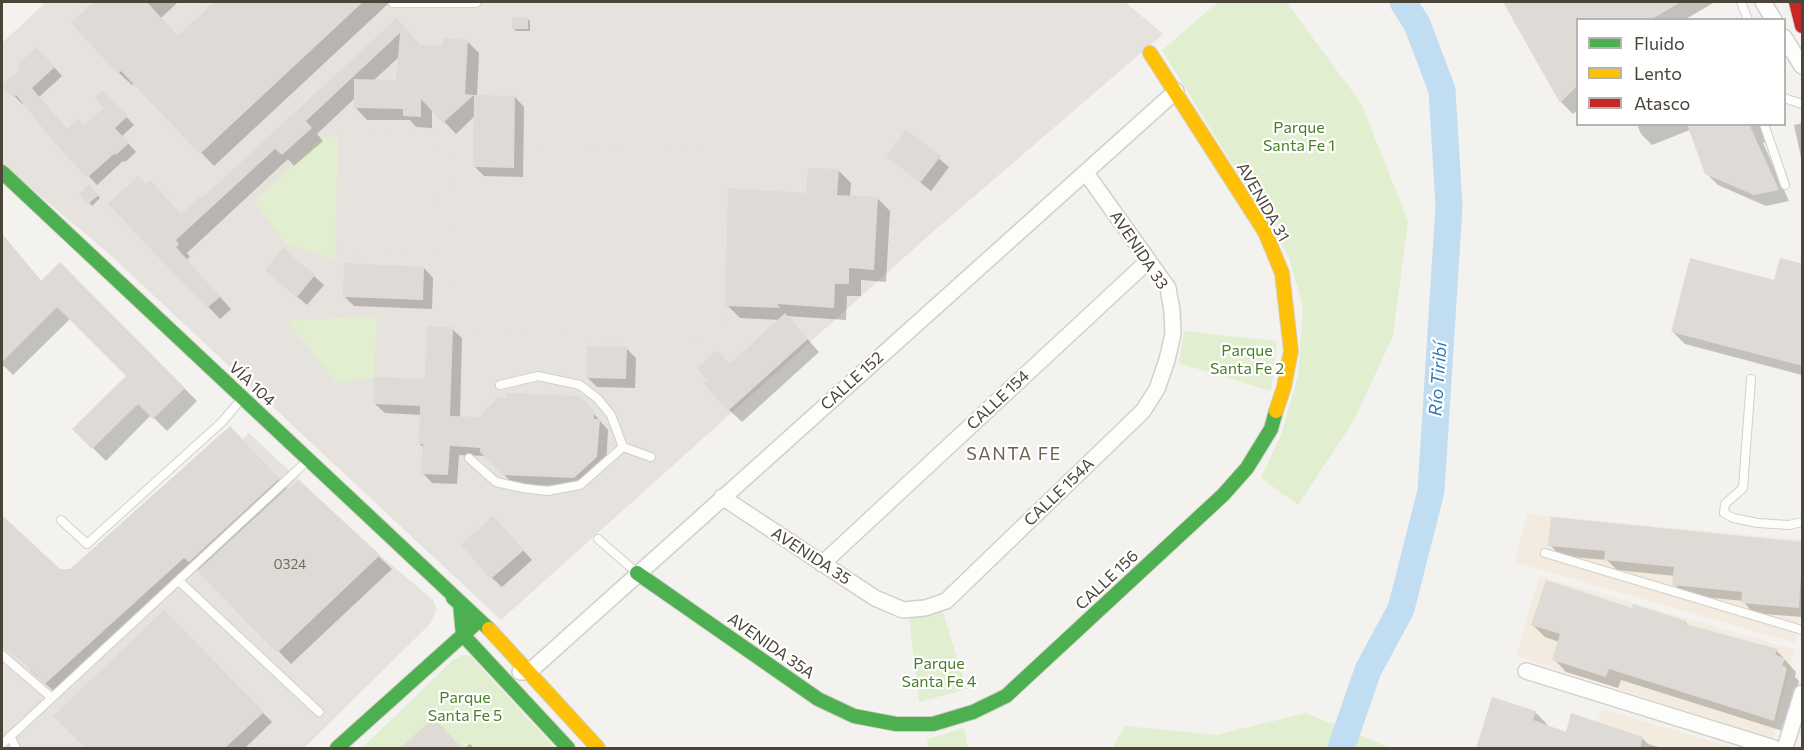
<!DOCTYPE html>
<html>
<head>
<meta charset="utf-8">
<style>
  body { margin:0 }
  #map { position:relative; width:1804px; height:750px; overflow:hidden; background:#f4f2ee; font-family:Commissioner,sans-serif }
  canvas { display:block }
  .frame { position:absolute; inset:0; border:3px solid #4b4439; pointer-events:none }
  .legend { position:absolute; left:1576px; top:18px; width:210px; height:108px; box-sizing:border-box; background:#fff; border:2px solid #b7b4b0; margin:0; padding:8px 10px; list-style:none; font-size:18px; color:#4b4439 }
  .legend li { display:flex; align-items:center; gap:12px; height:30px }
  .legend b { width:30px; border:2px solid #b7b4b0 }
</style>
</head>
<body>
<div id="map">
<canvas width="1804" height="750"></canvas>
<div class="frame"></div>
<ul class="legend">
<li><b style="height:8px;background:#4caf50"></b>Fluido</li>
<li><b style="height:8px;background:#ffc107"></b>Lento</li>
<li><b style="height:8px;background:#c62828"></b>Atasco</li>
</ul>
</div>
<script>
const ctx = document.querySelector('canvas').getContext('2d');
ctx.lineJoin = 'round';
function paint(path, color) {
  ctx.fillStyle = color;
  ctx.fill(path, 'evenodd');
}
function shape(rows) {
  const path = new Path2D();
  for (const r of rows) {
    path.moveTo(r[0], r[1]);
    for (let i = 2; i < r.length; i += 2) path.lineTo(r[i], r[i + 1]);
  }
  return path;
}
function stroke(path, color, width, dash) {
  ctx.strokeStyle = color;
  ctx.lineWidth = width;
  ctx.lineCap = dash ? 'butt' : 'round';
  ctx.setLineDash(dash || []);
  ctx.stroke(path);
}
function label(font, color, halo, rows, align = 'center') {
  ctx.font = font + ' Commissioner,sans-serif';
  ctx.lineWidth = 4.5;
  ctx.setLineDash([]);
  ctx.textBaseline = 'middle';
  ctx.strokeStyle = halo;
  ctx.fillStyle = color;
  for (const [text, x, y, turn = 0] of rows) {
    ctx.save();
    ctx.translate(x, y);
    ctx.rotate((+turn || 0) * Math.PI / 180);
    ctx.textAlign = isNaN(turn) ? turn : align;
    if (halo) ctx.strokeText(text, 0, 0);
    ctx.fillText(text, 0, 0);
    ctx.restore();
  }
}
const commercial = shape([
  [1527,514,1802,540,1802,604,1796,643,1515,562],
  [1539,576,1795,650,1773,739,1516,656],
  [1602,709,1735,748,1588,748]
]);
const industrial = shape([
  [46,2,1125,2,1163,34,936,229,501,620,107,252,2,164,2,43],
  [249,433,299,480,277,653,380,555,432,599,437,609,430,624,304,748,2,748,2,568,55,617]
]);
const green = shape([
  [1218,2,1286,2,1361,103,1408,221,1393,336,1353,422,1298,505,1261,478,1281,435,1298,376,1303,306,1288,255,1162,50],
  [338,136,335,260,285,243,254,201,320,138],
  [377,316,374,377,337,383,286,321],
  [1184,331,1277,341,1271,391,1179,363],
  [942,610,967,689,919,702,909,618],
  [462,655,469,655,555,748,362,748,453,660],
  [1306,713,1391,748,1112,748,1125,726,1216,735],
  [964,728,968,748,928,748,927,739]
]);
const parking = shape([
  [343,133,435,135,432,253,340,251],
  [456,147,707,150,729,170,722,328,706,344,455,329]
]);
const shadow = shape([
  [96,2,178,2,161,18,179,38,217,2,390,2,214,166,135,83,132,85,119,73,73,23],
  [1505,2,1715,2,1684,20,1578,20,1578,110,1573,114,1561,102],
  [527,18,530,21,530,31,516,31,514,29],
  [397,20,421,46,444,48,467,41,479,53,477,96,515,97,524,107,523,177,484,176,474,166,475,116,456,134,432,109,432,128,416,127,410,120,367,120,356,108,356,97,317,134,323,141,294,166,288,159,187,253,190,257,186,260,231,309,220,319,110,204,182,215,202,200],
  [400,56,398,81,373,81],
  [45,57,62,76,39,97,67,130,84,127,106,108,111,100,134,125,122,136,136,152,125,162,123,161,97,185,54,140,24,103,22,104,4,85],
  [1802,123,1802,162,1794,125],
  [1637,124,1766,124,1770,140,1763,143,1789,201,1766,206,1718,185,1706,173,1690,130,1652,145,1641,134],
  [907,132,949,167,931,191,888,156],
  [839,171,851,183,850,197,877,198,890,211,886,282,861,280,861,296,847,296,846,320,787,316,819,352,742,422,729,410,712,383,781,320,740,318,727,305,807,195],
  [89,186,100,198,92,206,81,194],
  [2,234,42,282,60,264,197,401,167,431,151,415,106,461,74,429,128,376,71,318,13,375,4,366,2,368],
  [1802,266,1802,375,1685,344,1673,332,1775,281],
  [424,268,433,278,432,309,354,306,344,296],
  [314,276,324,285,307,305,276,279],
  [452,329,462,338,460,418,482,419,579,397,608,430,606,467,584,487,513,484,486,456,459,455,457,484,432,483,423,473,424,448,420,444,421,415,385,413,375,404,426,380],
  [627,349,636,358,635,388,597,387,587,377],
  [242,440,290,491,299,482,392,569,291,664,198,569,59,696,30,670,32,667,2,646,2,592,16,603,25,592,2,569,2,517,59,570,71,570],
  [503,528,532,560,502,587,492,578],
  [1802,544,1802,617,1753,613,1743,601,1685,595,1674,584,1675,576,1617,570,1607,560,1561,556,1550,545],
  [1633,610,1685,622,1690,627,1777,651,1796,672,1795,677,1799,681,1786,732,1621,680,1618,688,1566,672,1554,659,1559,642,1545,637,1533,625],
  [164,612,272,722,245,748,87,748,55,716],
  [1493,699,1535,712,1547,724,1546,726,1567,734,1642,738,1648,744,1662,748,1477,748],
  [434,720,461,748,403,748],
  [470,744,474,748,465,748]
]);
const river = shape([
  [1341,748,1368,670,1401,609,1431,491,1449,206,1442,90,1417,24,1403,2]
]);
const building = shape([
  [94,2,147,2,178,36,214,2,363,2,200,154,121,71,118,74,71,23],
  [1503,2,1681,2,1650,20,1578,20,1578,85,1560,103],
  [512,17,528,17,528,29,512,29],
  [397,18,419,44,442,46,443,38,468,40,465,94,474,95,443,123,421,99,421,117,403,116,403,109,354,108,354,79,396,80,400,33,306,121,312,128,282,155,275,149,176,240,179,244,176,247,220,297,207,308,108,204,138,176,146,184,150,180,181,214,200,196,202,198],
  [37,47,55,67,32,88,66,129,78,118,84,125,104,108,95,98,103,90,128,116,115,128,129,143,116,155,114,154,87,178,53,141,16,95,13,97,2,85,20,69,17,65],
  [474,95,515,96,514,168,473,167],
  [1687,124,1749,124,1779,190,1754,195,1705,174],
  [906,130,941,156,920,183,886,156],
  [808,168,839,169,837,195,878,197,874,270,849,268,849,284,835,284,834,308,777,304,780,308,725,306,728,188,806,193],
  [89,184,99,195,88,204,79,194],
  [2,234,41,281,60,262,185,388,153,419,138,404,92,449,72,429,126,376,57,307,2,362],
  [283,248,315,275,297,297,265,270],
  [1690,258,1774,280,1780,258,1803,264,1803,366,1671,332],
  [344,263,424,267,423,300,343,297],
  [785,313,808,339,728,411,702,381,709,382,697,368,717,350,730,364],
  [427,326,453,327,450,416,481,417,481,414,499,397,507,398,507,393,580,396,594,411,594,419,600,419,597,457,574,478,502,475,480,452,480,448,450,446,448,475,421,474,423,444,419,444,420,406,374,404,374,377,425,379],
  [587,346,627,347,626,379,586,378],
  [230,426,279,479,189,562,184,558,45,684,25,664,2,647,2,515,60,569,70,569],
  [299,480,380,555,277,653,197,571,288,487,289,489],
  [493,516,524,550,491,579,461,545],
  [1551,517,1803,542,1799,608,1741,603,1742,592,1672,585,1674,567,1604,560,1605,551,1548,546],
  [1546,580,1632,608,1633,604,1686,621,1685,624,1778,649,1775,654,1785,659,1782,665,1787,668,1774,721,1609,669,1606,677,1552,660,1560,634,1531,625],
  [164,610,264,712,225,748,85,748,53,716],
  [1492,697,1536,711,1533,720,1566,732,1571,713,1643,737,1640,748,1476,748],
  [434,718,462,748,400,748]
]);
const lane = shape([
  [1741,2,1748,20],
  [393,3,476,3],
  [1784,98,1802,104],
  [1764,124,1785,185],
  [1751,379,1743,488,1725,504,1724,513,1733,518,1758,523,1789,525,1802,522],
  [500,385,538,376,580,385,598,399,611,415,623,447],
  [469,458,496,482,523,488,547,491,580,485,623,447,651,457],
  [61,520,87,544,222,422,239,402],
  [598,539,636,572],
  [1545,553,1802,630],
  [179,581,319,712],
  [2,655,52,698],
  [10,736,16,748],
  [2,744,306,462]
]);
const street = shape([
  [1763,2,1774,20],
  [1784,37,1802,66],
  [722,497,875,598,903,610,925,608,946,601,1143,411,1157,389,1167,360,1173,334,1172,311,1168,288,1086,173],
  [822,564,1148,261],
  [1526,671,1774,748],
  [520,672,529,672,1176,91],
  [1785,748,1802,693]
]);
const fast = shape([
  [2,172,489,629],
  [637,573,818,699,854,716,896,724,933,724,973,712,1006,696,1223,495,1247,468,1271,429,1276,411],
  [453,598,460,604,463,635,568,748],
  [337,748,473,626]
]);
const slow = shape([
  [1150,53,1265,232,1282,273,1291,351,1284,387,1276,411],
  [489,629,598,748]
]);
const jam = shape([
  [1796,2,1802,26]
]);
const numberNames = [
  ["0324",290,564]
];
const parkNames = [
  ["Parque",1299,128],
  ["Santa Fe 1",1299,146],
  ["Parque",1247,351],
  ["Santa Fe 2",1247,369],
  ["Parque",939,664],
  ["Santa Fe 4",939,682],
  ["Parque",465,698],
  ["Santa Fe 5",465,716]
];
const streetNames = [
  ["AVENIDA 31",1263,202,60],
  ["AVENIDA 33",1139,250,56],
  ["CALLE 152",852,381,-42],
  ["VÍA 104",252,384,43],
  ["CALLE 154",998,400,-43],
  ["CALLE 154A",1059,492,-44],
  ["AVENIDA 35",811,556,33],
  ["CALLE 156",1107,580,-43],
  ["AVENIDA 35A",771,646,35]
];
const waterNames = [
  ["Río Tiribí",1438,379,-86]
];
const neighbourhoodNames = [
  ["SANTA FE",1014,454]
];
paint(commercial, '#f3ebdf');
paint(industrial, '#e6e2de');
paint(green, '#e1eecf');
paint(parking, '#e6e3df');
paint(shadow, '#0003');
stroke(river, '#c0ddf1', 27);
paint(building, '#dedbd6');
stroke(lane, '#d2d0cb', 10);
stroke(street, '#d2d0cb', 18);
stroke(fast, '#d3cfc5', 16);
stroke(slow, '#d3cfc5', 16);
stroke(jam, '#d3cfc5', 16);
stroke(lane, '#fdfdfc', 8);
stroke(street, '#fdfdfc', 15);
stroke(fast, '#4caf50', 14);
stroke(slow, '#ffc107', 14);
stroke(jam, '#c62828', 14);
label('14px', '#706a61', null, numberNames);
label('16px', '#4a7f2a', '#fff', parkNames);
label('16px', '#4b4439', '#fff', streetNames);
label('italic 18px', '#2e7ab2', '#fff', waterNames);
ctx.letterSpacing = '1.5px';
label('18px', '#6e6250', '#fff', neighbourhoodNames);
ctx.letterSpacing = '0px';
</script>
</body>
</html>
